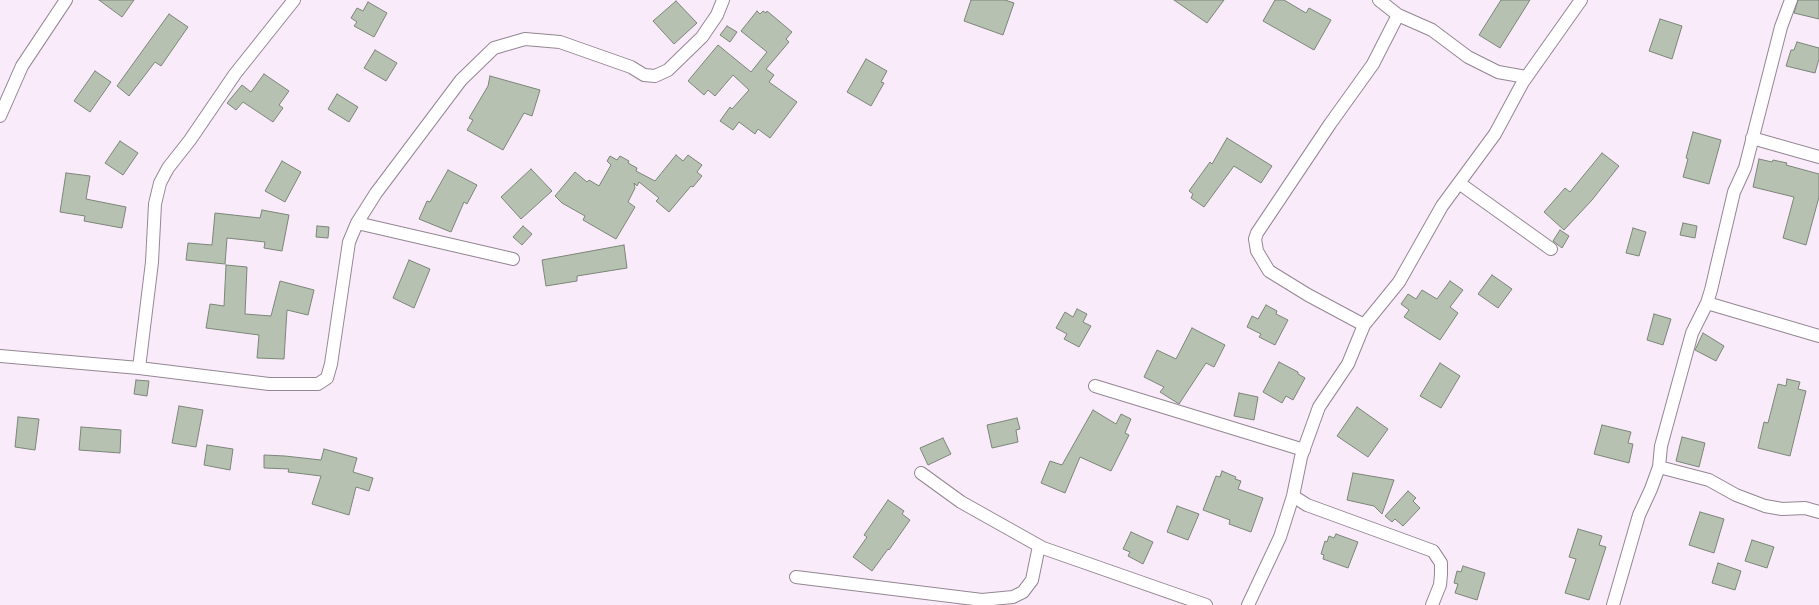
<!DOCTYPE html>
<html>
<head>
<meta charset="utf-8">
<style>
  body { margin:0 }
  canvas { display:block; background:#f9ebf9 }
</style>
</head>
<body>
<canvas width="1819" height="605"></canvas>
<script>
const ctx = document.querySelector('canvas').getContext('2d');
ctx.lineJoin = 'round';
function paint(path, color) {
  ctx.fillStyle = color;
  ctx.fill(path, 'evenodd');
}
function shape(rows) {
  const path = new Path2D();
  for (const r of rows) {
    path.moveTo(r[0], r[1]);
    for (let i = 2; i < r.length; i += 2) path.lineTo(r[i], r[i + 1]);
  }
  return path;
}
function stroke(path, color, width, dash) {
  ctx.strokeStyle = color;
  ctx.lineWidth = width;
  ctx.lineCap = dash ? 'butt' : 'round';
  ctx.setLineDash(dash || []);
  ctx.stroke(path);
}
const building = shape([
  [99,0,134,0,122,17,99,0],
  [971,0,1005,0,1014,3,1003,35,964,21,971,0],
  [1174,0,1224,0,1207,23,1174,0],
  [1275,0,1284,0,1306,13,1309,8,1331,20,1314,50,1263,21,1275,0],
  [1501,0,1530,0,1500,48,1479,35,1501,0],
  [1798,0,1819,0,1819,19,1794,13,1798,0],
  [676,1,697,23,674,44,653,21,676,1],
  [368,2,387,13,374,37,354,26,357,22,351,18,357,8,363,11,368,2],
  [757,11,760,14,763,11,766,13,767,11,792,32,786,39,789,42,766,69,774,75,769,82,797,102,770,138,758,129,755,134,739,122,733,130,720,121,730,107,732,109,749,90,733,75,715,96,708,90,704,95,688,81,718,45,751,72,767,52,741,31,757,11],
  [169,14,188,27,161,66,155,62,129,96,117,86,169,14],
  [1660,19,1682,26,1672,59,1649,51,1660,19],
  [727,26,737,32,730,42,720,35,727,26],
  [1797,42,1819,48,1819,59,1815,73,1786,66,1791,50,1794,50,1797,42],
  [375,50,397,63,386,81,364,68,375,50],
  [866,59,887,71,881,82,884,83,871,106,847,92,866,59],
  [95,71,111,82,90,112,74,101,95,71],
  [264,74,289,91,279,105,283,108,273,122,243,102,236,110,227,103,242,85,251,92,264,74],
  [490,76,540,90,532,116,524,113,503,150,467,130,473,120,469,118,488,86,490,76],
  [337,94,358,107,349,122,328,109,337,94],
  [1693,132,1721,140,1709,184,1683,177,1688,159,1686,158,1693,132],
  [1227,138,1272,166,1261,183,1234,166,1204,207,1191,198,1193,194,1189,191,1210,162,1212,164,1227,138],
  [120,141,138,153,123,175,105,163,120,141],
  [1602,153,1619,166,1592,200,1564,230,1544,212,1565,188,1570,192,1602,153],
  [676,155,683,161,688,155,702,165,697,172,702,176,693,187,691,186,669,212,656,201,659,198,639,182,637,186,634,183,635,188,628,202,635,207,616,239,583,220,585,216,562,203,555,196,575,172,587,182,589,180,599,186,611,165,607,161,610,156,617,160,620,156,629,161,628,163,637,168,636,171,655,181,676,155],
  [1759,159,1772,162,1773,160,1787,163,1786,165,1819,174,1819,197,1806,245,1783,238,1794,197,1753,187,1759,159],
  [282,161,301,172,285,202,265,191,282,161],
  [531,169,552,191,521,219,501,197,531,169],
  [448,170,477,185,467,204,464,202,451,232,419,219,427,201,430,202,448,170],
  [66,173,90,176,86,199,126,207,122,228,84,221,85,216,60,212,66,173],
  [262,210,289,215,282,251,264,248,265,242,227,238,225,264,186,260,188,243,212,245,215,213,260,218,262,210],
  [1683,223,1697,226,1695,238,1680,235,1683,223],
  [317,226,329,227,328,238,316,237,317,226],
  [523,226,532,234,522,245,513,237,523,226],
  [1633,228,1646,232,1639,256,1626,253,1633,228],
  [1560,230,1569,236,1562,248,1553,241,1560,230],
  [624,245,627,268,577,276,577,281,546,286,542,260,624,245],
  [409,260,430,269,414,308,393,298,409,260],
  [226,265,247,267,245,314,271,316,280,281,314,290,308,315,287,310,284,359,257,358,259,335,206,328,210,304,224,306,226,265],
  [1492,275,1512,289,1498,308,1478,294,1492,275],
  [1450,281,1463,290,1450,307,1458,313,1440,340,1404,317,1409,310,1401,304,1408,294,1416,299,1422,290,1437,299,1450,281],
  [1266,305,1277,311,1276,314,1288,320,1275,345,1259,337,1261,334,1247,327,1252,316,1258,319,1266,305],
  [1077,309,1087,314,1083,322,1091,326,1079,347,1064,339,1067,334,1056,328,1065,312,1073,317,1077,309],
  [1654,314,1671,319,1663,345,1647,340,1654,314],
  [1192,328,1225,345,1214,367,1206,363,1179,404,1160,392,1164,387,1144,377,1157,350,1176,359,1192,328],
  [1703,333,1724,346,1716,361,1695,350,1703,333],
  [1279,362,1298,372,1298,374,1305,378,1293,400,1286,396,1282,403,1263,392,1279,362],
  [1440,363,1460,376,1441,408,1420,396,1440,363],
  [1787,379,1800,382,1798,389,1806,391,1790,456,1758,448,1764,422,1768,423,1778,384,1786,386,1787,379],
  [136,380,149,381,147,396,134,394,136,380],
  [1239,393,1258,397,1254,420,1234,416,1239,393],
  [179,406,203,410,196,447,172,443,179,406],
  [1357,407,1388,429,1368,457,1337,436,1357,407],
  [1093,410,1116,424,1121,414,1131,419,1125,433,1129,435,1111,471,1080,457,1065,493,1041,483,1050,461,1062,465,1093,410],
  [18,417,39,419,35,450,15,447,18,417],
  [1017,418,1020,429,1016,430,1018,442,992,448,987,425,1017,418],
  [1602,425,1631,432,1628,443,1633,444,1629,463,1594,454,1602,425],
  [81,427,121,430,120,453,79,450,81,427],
  [1682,437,1705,443,1699,467,1676,461,1682,437],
  [943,438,951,454,928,465,920,448,943,438],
  [207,445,233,449,230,470,204,465,207,445],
  [324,449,357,458,353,472,373,478,369,491,356,487,349,515,312,504,321,476,288,472,289,469,264,468,264,455,285,456,321,460,324,449],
  [1222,471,1236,477,1235,479,1241,481,1238,489,1263,498,1251,532,1229,524,1230,520,1203,510,1216,476,1220,477,1222,471],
  [1353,473,1394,480,1382,514,1374,506,1347,500,1353,473],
  [1408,491,1416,498,1413,501,1420,508,1403,526,1395,519,1392,522,1385,516,1408,491],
  [888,500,904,511,902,514,910,520,889,550,888,549,872,571,853,557,867,537,864,535,888,500],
  [1177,506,1199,514,1188,540,1167,532,1177,506],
  [1700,512,1724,519,1714,553,1689,545,1700,512],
  [1578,529,1602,536,1599,545,1606,547,1589,600,1565,593,1576,559,1569,557,1578,529],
  [1131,532,1153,542,1143,564,1128,556,1130,552,1123,549,1131,532],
  [1336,534,1358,542,1348,568,1323,559,1324,555,1321,554,1325,541,1327,542,1329,536,1334,538,1336,534],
  [1752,540,1774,547,1767,568,1745,561,1752,540],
  [1718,563,1741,571,1735,590,1712,583,1718,563],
  [1463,566,1485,573,1477,600,1455,593,1458,584,1454,583,1457,571,1461,572,1463,566]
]);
const minor = shape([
  [1379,0,1398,15,1432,30,1468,57,1498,72,1526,77],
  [0,116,22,66,66,0],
  [1752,138,1819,157],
  [1459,183,1551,249],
  [357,223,513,259],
  [1707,303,1819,336],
  [1364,325,1308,295,1269,271,1257,251,1255,239,1257,233,1330,124,1373,64,1398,15],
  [0,356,139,368,269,384,318,384,327,378,331,364,349,242,357,223,376,193,461,80,494,48,525,39,560,42,631,67,644,75,655,76,668,70,702,37,717,15,723,0],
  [139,368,152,262,155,204,160,183,168,168,190,140,235,74,294,0],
  [1095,386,1304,450],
  [1659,467,1709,480,1736,495,1765,506,1782,509,1805,508,1819,512],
  [921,473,961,502,1043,548,1206,605],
  [1293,496,1307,505,1433,551,1441,563,1441,574,1440,585,1432,605],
  [796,577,982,600,1013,597,1023,592,1032,580,1039,546],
  [1248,605,1280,537,1293,496,1301,457,1319,407,1348,364,1364,325,1399,282,1442,206,1495,134,1523,82,1581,0],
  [1613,605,1639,515,1651,489,1659,467,1661,446,1692,333,1707,303,1711,290,1734,192,1745,168,1781,27,1791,0]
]);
paint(building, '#b6c1b2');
stroke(building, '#7b8678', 1);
stroke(minor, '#948793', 14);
stroke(minor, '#fff', 12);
</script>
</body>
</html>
